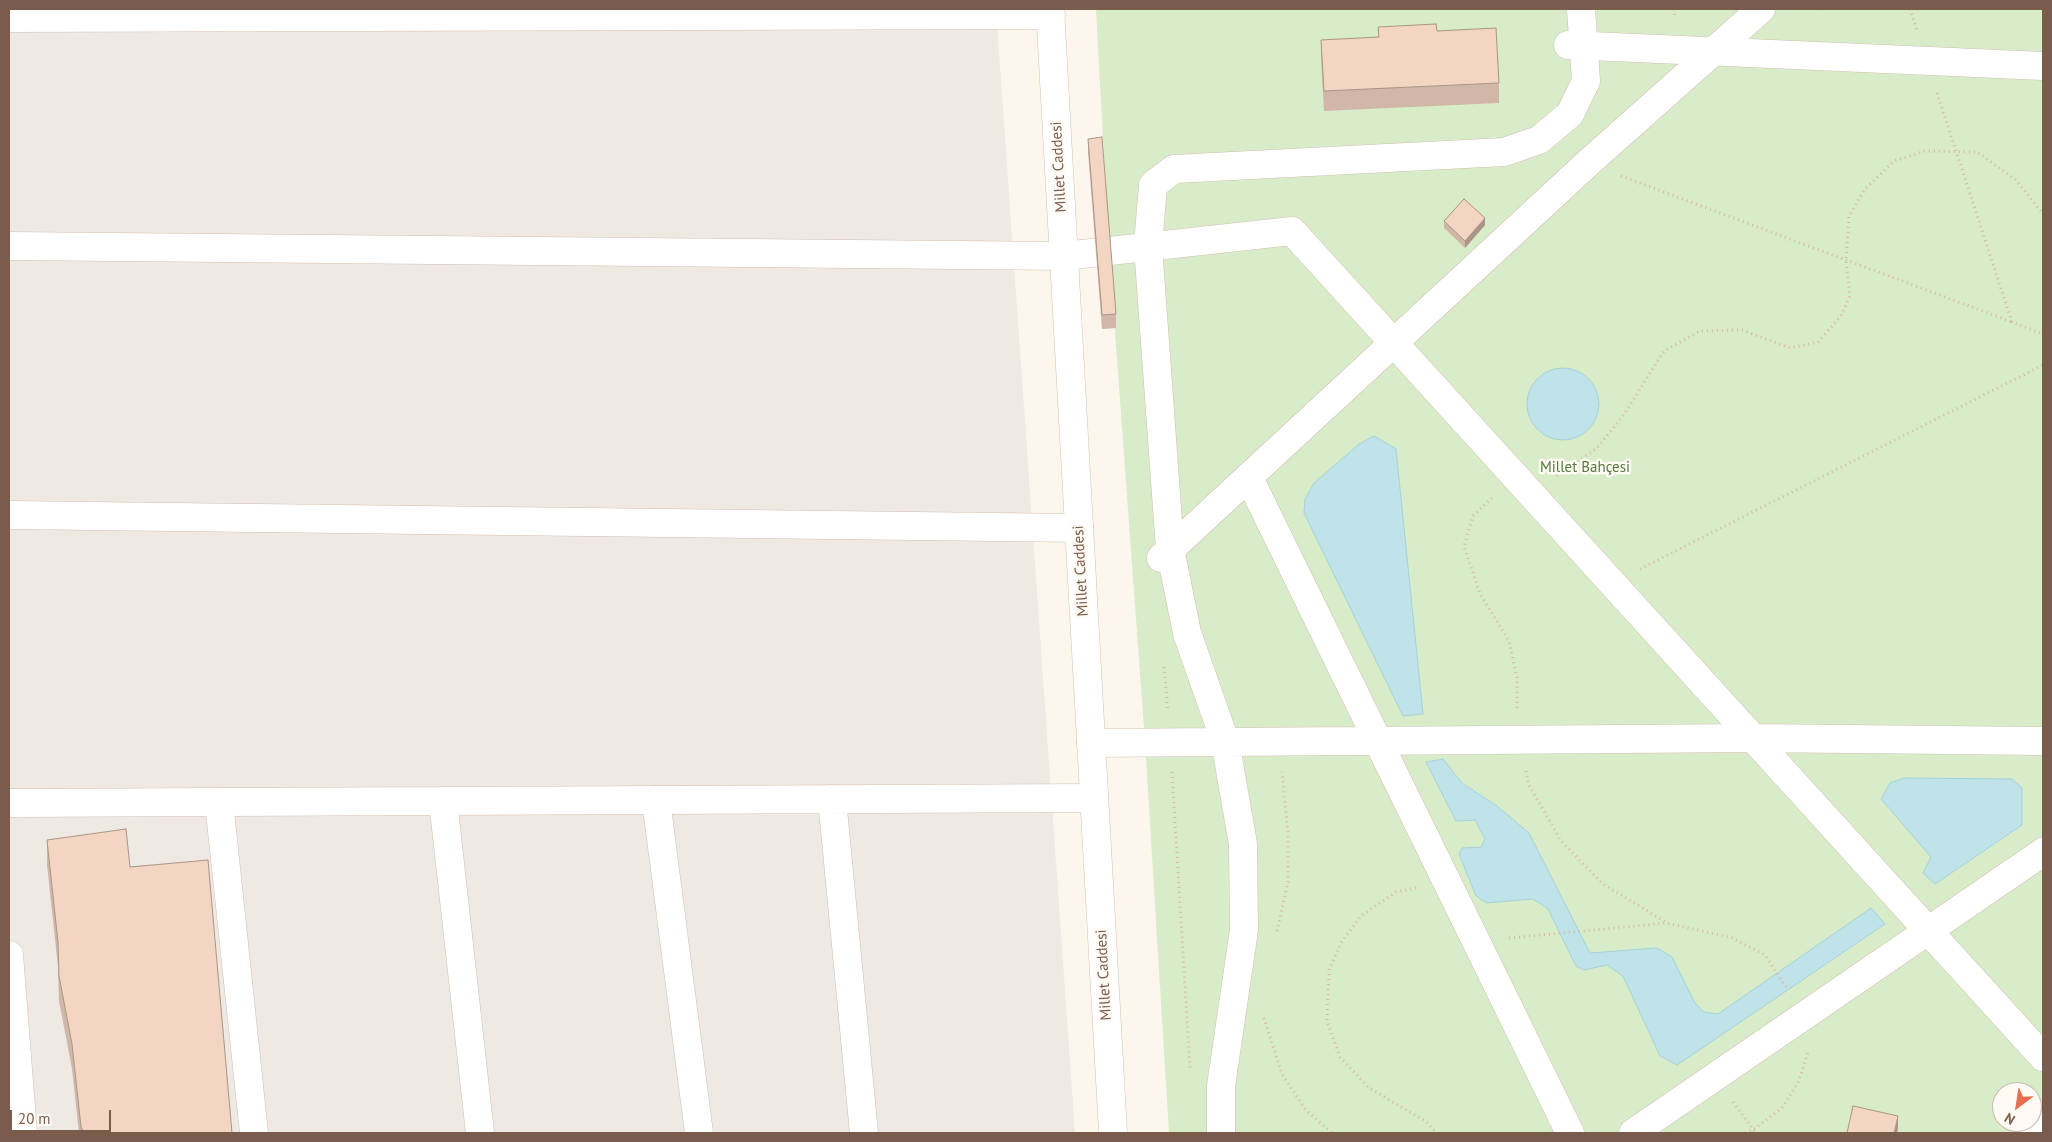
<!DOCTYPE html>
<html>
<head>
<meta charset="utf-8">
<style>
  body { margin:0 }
  #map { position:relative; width:2052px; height:1142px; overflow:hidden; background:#fdf6ec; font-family:"PT Sans",sans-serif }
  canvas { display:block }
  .frame { position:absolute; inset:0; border:10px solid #7a5c4d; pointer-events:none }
  .north { position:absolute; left:1992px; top:1082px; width:50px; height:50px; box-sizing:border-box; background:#fffaf3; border:1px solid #cabbb1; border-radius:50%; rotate:211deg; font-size:14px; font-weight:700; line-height:20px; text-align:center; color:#7a5c4d }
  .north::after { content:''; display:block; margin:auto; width:18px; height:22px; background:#e76f51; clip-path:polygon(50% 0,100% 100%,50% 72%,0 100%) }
  .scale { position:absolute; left:10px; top:1110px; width:101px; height:22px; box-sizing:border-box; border:2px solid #7a5c4d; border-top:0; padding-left:6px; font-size:15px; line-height:18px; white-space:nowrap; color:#7a5c4d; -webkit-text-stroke:4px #fffaf3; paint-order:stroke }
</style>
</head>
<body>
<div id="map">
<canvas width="2052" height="1142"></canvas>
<div class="frame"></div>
<div class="north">N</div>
<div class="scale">20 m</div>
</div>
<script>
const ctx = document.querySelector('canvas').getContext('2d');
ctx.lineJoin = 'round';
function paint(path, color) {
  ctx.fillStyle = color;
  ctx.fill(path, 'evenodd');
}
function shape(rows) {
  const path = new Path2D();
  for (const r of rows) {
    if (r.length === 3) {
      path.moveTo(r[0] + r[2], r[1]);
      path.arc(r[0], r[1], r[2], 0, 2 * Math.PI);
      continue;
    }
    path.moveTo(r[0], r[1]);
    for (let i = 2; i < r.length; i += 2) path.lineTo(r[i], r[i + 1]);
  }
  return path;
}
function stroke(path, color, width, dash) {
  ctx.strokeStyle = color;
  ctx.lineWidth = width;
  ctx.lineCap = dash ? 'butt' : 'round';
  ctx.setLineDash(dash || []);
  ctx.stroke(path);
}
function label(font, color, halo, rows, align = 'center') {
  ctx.font = font + ' "PT Sans",sans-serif';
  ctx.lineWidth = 5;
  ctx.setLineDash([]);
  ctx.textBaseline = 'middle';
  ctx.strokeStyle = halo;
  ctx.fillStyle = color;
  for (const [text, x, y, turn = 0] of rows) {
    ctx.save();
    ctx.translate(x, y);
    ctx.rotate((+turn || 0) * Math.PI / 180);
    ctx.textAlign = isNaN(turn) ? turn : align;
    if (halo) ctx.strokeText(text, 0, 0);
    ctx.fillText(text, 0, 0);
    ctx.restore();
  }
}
const industrial = shape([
  [9,9,996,9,1075,1133,9,1133]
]);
const green = shape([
  [1096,9,2043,9,2043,1133,1169,1133,1145,742,1109,250],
  [2002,1092,2032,1092,2032,1122,2002,1122]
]);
const water = shape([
  [1563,404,36],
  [1374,436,1396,449,1423,714,1403,716,1304,513,1305,499,1314,483,1359,444,1374,436],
  [1443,759,1462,783,1497,806,1529,833,1590,953,1657,948,1672,957,1695,1003,1704,1012,1718,1014,1871,908,1885,924,1677,1065,1660,1056,1623,976,1607,965,1584,970,1576,966,1548,909,1533,899,1486,903,1476,896,1459,854,1462,848,1481,847,1485,839,1475,820,1456,821,1426,762,1443,759],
  [1904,778,2012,779,2022,788,2022,825,1935,884,1923,873,1931,857,1881,799,1890,783,1904,778]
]);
const path = shape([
  [1674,9,1675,19],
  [1820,9,1821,9],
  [1910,9,1917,30],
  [1937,93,2012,322,2043,334],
  [1621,176,2012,322],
  [1557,476,1597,448,1623,416,1664,351,1700,331,1742,330,1790,348,1818,342,1841,316,1850,296,1846,260,1849,216,1865,189,1894,161,1925,151,1977,152,2016,180,2043,214],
  [1492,498,1473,516,1464,546,1480,594,1509,641,1517,678,1517,708],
  [1640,569,2043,365],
  [1164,667,1168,711],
  [1526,771,1529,785,1561,841,1603,884,1667,923,1732,938,1765,955,1788,990],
  [1172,772,1190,1068],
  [1416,888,1396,892,1362,915,1342,941,1329,970,1327,1021,1340,1057,1368,1087,1428,1123,1436,1133],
  [1277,931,1288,882,1288,833,1282,772],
  [1509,938,1667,923],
  [1264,1018,1282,1074,1306,1110,1332,1133],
  [1733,1102,1756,1133],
  [1745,1133,1753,1130,1782,1108,1799,1081,1808,1052]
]);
const street = shape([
  [9,18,1051,15],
  [1568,45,2043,66],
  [9,246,1064,256,1292,231,2043,1057],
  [1249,478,1570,1133],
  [9,515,1079,528],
  [1161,558,1588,163,1761,9],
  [1091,743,1753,738,2043,741],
  [832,799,864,1133],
  [656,800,699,1133],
  [443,801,480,1133],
  [219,802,254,1133],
  [9,803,1094,798],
  [1221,1133,1221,1086,1244,930,1243,844,1225,741,1187,633,1170,549,1148,246,1153,185,1174,169,1504,152,1539,140,1570,114,1586,81,1581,9],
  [1633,1133,2043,852],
  [2034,1133,2043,1124]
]);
const secondary = shape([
  [1050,9,1113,1133],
  [9,955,23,1133]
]);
const wall = shape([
  [1378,27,1437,31,1499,83,1499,103,1324,111,1321,60,1321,40,1378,37],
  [1088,139,1116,314,1116,328,1102,329,1088,152],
  [1444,221,1485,225,1465,248,1444,228],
  [47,840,130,867,232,1133,79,1133,72,1069,59,1001,58,967,47,865]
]);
const shadedWall = shape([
  [1485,218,1485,225,1465,248,1465,241],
  [1898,1116,1898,1129,1897,1133,1894,1133]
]);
const building = shape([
  [1436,24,1437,31,1496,28,1499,83,1324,91,1321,40,1379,37,1378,27,1436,24],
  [1102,137,1116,314,1102,315,1088,139,1102,137],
  [1464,199,1485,218,1465,241,1444,221,1464,199],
  [126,829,130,867,208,860,232,1133,84,1133,81,1127,72,1044,59,976,58,942,47,840,126,829],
  [1853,1106,1898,1116,1894,1133,1847,1133,1853,1106]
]);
const streetNames = [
  ["Millet Caddesi",1059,167,-93],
  ["Millet Caddesi",1081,571,-93],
  ["Millet Caddesi",1104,975,-93]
];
const parkNames = [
  ["Millet Bahçesi",1585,468]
];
paint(industrial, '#efe9e4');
paint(green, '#d8ecc9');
paint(water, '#bfe3e8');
stroke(water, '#a5d3da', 1);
stroke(street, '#d1beb0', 29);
stroke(secondary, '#d6c0b0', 29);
stroke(path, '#d9b8a5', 3, [1, 4]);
stroke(street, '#fff', 28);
stroke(secondary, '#fff', 28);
paint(wall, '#d1b7a8');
paint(shadedWall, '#aa9588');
paint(building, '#f3d5c3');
stroke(building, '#aa9588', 1);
label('15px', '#7a5c4d', '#fffaf3', streetNames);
label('15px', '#537a41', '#fffaf3', parkNames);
</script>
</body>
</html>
